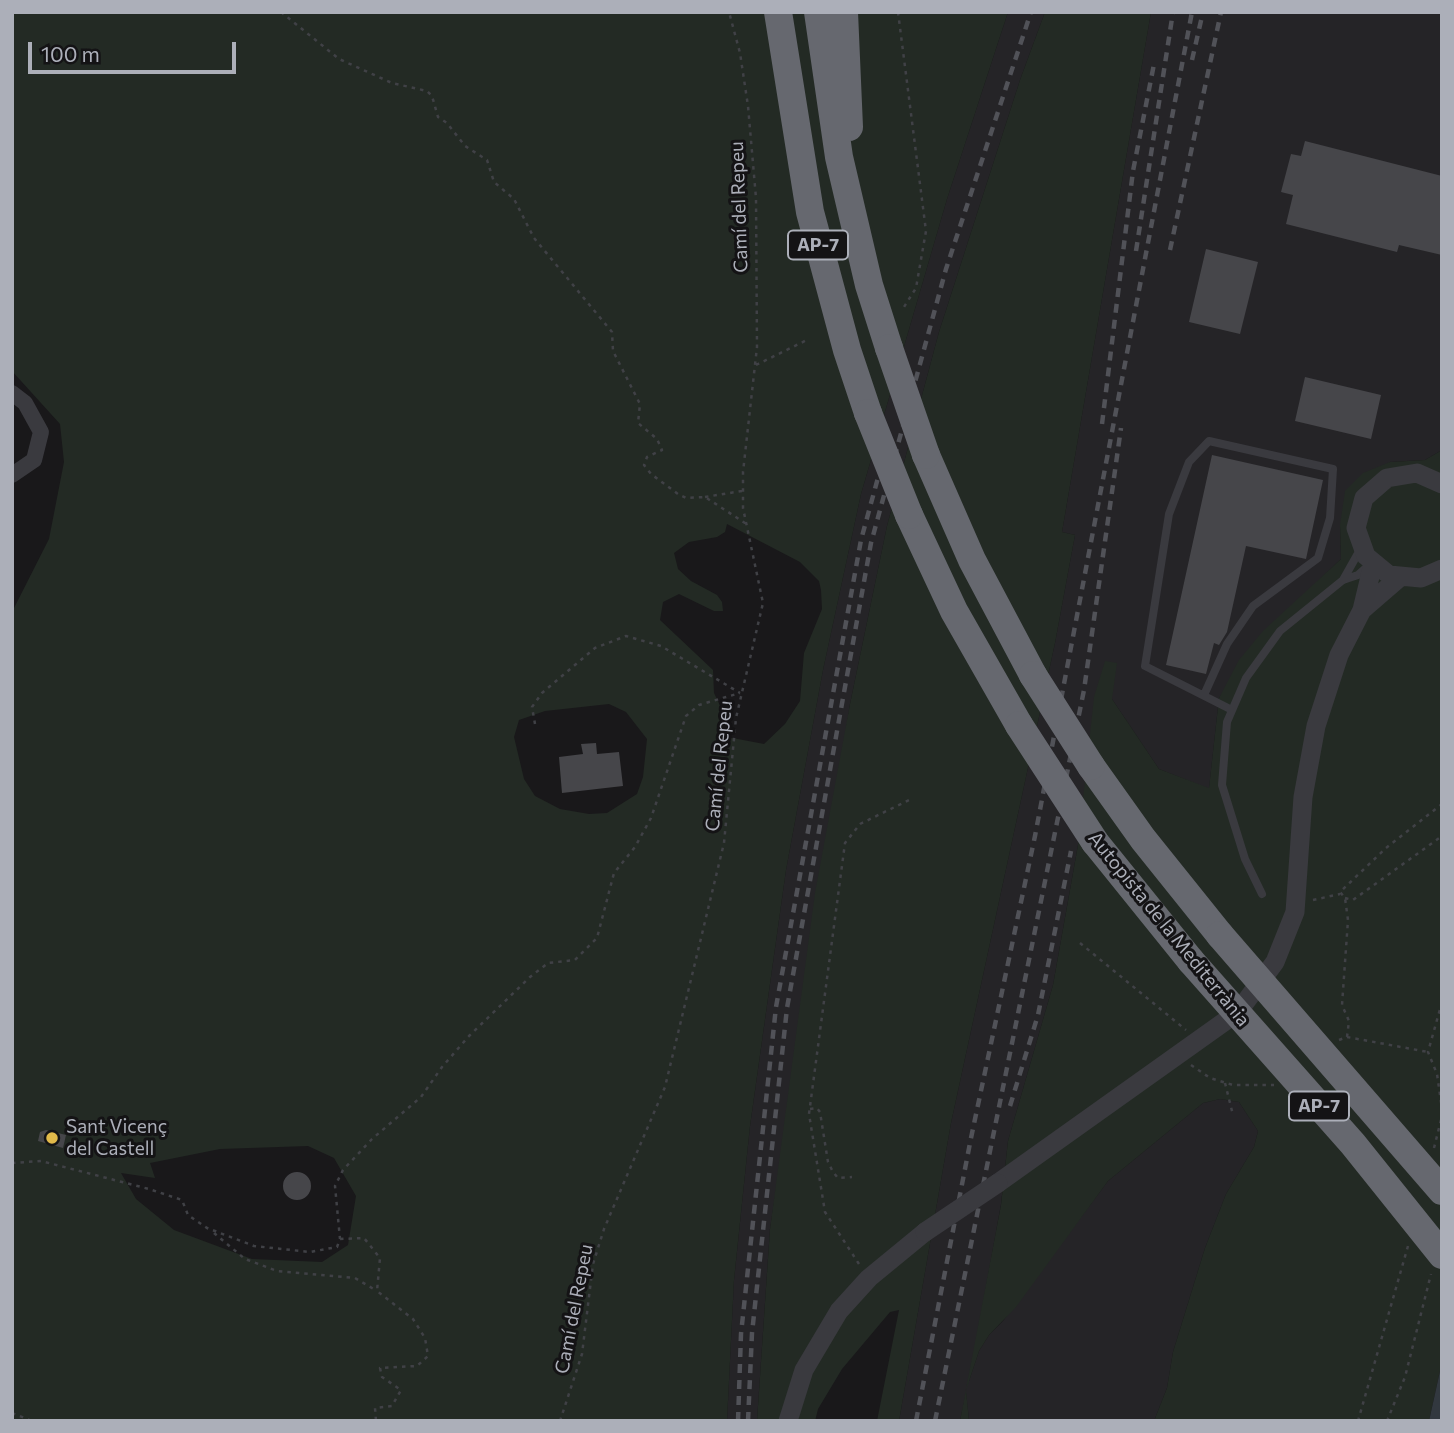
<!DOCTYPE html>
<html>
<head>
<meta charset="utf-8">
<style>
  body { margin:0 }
  #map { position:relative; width:1454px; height:1433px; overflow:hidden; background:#19181a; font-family:Commissioner,sans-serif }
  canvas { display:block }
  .frame { position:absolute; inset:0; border:14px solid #acafb9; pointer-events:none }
  .scale { position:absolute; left:28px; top:42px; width:208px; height:32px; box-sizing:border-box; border:4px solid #acafb9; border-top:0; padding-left:9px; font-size:21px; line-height:24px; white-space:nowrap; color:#acafb9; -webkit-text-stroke:5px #141315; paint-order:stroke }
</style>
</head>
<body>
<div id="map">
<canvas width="1454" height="1433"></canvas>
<div class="frame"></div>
<div class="scale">100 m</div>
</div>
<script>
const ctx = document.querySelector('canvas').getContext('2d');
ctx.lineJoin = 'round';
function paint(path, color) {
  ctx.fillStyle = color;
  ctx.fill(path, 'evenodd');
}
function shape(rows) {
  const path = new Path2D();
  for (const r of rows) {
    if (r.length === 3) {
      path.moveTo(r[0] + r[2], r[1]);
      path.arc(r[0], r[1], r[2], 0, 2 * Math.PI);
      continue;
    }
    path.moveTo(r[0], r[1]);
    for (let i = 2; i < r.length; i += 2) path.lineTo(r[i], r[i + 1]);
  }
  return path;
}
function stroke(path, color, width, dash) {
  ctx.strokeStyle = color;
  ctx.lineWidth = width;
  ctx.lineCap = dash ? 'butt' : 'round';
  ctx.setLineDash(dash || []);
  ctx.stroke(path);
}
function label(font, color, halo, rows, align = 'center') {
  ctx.font = font + ' Commissioner,sans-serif';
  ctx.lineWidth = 6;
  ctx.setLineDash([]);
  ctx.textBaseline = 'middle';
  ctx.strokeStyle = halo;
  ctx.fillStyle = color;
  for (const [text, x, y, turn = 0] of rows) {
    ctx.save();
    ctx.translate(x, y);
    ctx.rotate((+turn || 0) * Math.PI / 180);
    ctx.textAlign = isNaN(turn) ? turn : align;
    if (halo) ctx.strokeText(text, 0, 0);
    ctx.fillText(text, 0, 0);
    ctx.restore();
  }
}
const built = shape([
  [1008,12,1045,12,1020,80,939,332,887,526,850,704,770,1229,757,1421,727,1421,734,1280,750,1126,786,870,823,670,861,494,947,199],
  [1151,12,1442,12,1442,450,1425,460,1390,462,1340,525,1341,559,1306,593,1219,698,1209,789,1159,769,1112,699,1078,845,1053,985,1008,1141,1001,1204,969,1381,979,1351,989,1335,1003,1321,1108,1181,1203,1103,1220,1099,1239,1102,1258,1131,1254,1147,1226,1194,1205,1248,1173,1352,1167,1388,1154,1421,969,1421,966,1393,960,1421,899,1421,951,1123,1055,643,1075,535,1062,532]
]);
const green = shape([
  [12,12,1008,12,947,199,861,494,823,670,786,870,750,1126,734,1280,727,1421,12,1421,12,612,49,539,64,462,60,424,12,371],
  [727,524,800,562,819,581,821,590,822,609,804,653,800,701,785,724,764,744,722,736,725,716,714,693,713,670,660,620,663,602,679,594,714,611,723,611,722,602,717,595,691,581,678,569,674,553,689,542,717,537,725,532],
  [609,704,626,712,647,739,643,777,637,794,607,813,589,814,560,809,535,796,524,779,514,737,519,720,545,711],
  [308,1146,334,1158,356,1196,348,1245,322,1262,252,1259,174,1230,136,1199,121,1173,155,1178,150,1163,220,1149],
  [1045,12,1151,12,1062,532,1075,535,1055,643,951,1123,899,1421,877,1421,899,1310,890,1312,842,1369,818,1409,815,1421,757,1421,770,1229,815,893,850,704,887,526,939,332,1020,80],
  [1442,450,1442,1362,1429,1421,1154,1421,1167,1388,1173,1352,1205,1248,1226,1194,1254,1147,1258,1131,1239,1102,1220,1099,1203,1103,1108,1181,1016,1307,989,1335,979,1351,966,1390,969,1421,960,1421,1001,1205,1008,1141,1053,985,1078,845,1094,697,1105,661,1117,663,1112,699,1159,769,1209,788,1219,698,1239,660,1263,631,1341,559,1340,525,1345,491,1363,473,1390,462,1425,460]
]);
const water = shape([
  [1442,1362,1442,1421,1429,1421]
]);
const building = shape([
  [1305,141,1442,176,1442,255,1399,245,1397,252,1286,224,1293,195,1281,192,1291,154,1301,156],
  [1206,249,1258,262,1240,334,1189,322],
  [1305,377,1381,395,1371,439,1295,421],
  [1212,455,1323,480,1306,559,1246,546,1227,632,1219,645,1214,643,1206,674,1166,665],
  [596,743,597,754,619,752,623,786,562,793,559,757,583,754,581,744],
  [46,1130,66,1135,63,1148,38,1141,40,1132],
  [297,1186,14]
]);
const path = shape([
  [281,12,339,59,392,83,427,91,432,96,438,117,447,123,465,146,487,160,494,182,514,199,534,238,612,332,613,351,640,404,638,423,657,439,662,450,647,457,644,465,651,474,678,494,686,498,705,497,745,523],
  [898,12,926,231,916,288,904,307],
  [756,365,809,339],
  [705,497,742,491],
  [535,724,532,707,542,693,595,648,626,636,661,646,740,693],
  [1345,898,1353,900,1442,836],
  [1313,900,1340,894],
  [1080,943,1186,1030],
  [1442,1002,1428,1052,1437,1074,1442,1109],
  [1347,1037,1349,1021,1342,1005,1348,920,1345,898,1340,892,1386,848,1442,804],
  [1339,1040,1347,1037,1428,1052],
  [1191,1065,1210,1078,1233,1085,1274,1085],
  [1225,1083,1233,1115],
  [810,1109,817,1108,820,1112,828,1162,833,1172,838,1178,852,1177],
  [1434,1148,1442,1116],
  [12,1163,41,1161,149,1189,182,1200,188,1215,207,1228,254,1246,310,1252,337,1247,340,1239,335,1186,343,1170,372,1139,421,1097,442,1067,469,1036,530,977,548,963,575,960,597,938,614,873,635,847,651,818,686,716,699,705,740,693],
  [214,1233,245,1259,277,1271,355,1278,377,1291],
  [340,1239,364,1238,380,1258,377,1291,413,1319,425,1338,428,1356,417,1366,380,1368,382,1377,401,1390,392,1406,375,1408,376,1421],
  [859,1264,825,1212,809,1114,845,843,860,824,911,799],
  [12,1413,32,1421],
  [560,1421,582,1354,593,1264,604,1229,665,1087,724,843,736,718,763,603,743,508,743,472,757,347,756,198,748,106,740,53,729,12],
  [1358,1421,1408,1246],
  [1387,1421,1405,1377,1431,1274]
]);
const service = shape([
  [1343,580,1361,548],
  [1204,695,1227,644,1253,606,1318,558,1330,518,1333,469,1209,441,1189,462,1169,514,1145,666,1232,710],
  [1262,894,1245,859,1222,785,1227,722,1246,678,1280,631,1343,580,1358,575,1368,566]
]);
const minor = shape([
  [12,393,25,403,41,432,34,460,12,475]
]);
const tertiary = shape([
  [1442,484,1417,473,1387,478,1364,498,1356,528,1366,556,1389,575,1421,578,1442,569],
  [1362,610,1399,578],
  [998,1183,1238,1012,1275,962,1295,912,1303,797,1316,726,1339,655,1362,610,1373,564],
  [788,1421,804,1370,839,1311,869,1278,925,1232]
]);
const motorway = shape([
  [778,12,810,212,847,350,868,413],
  [818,12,839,157,869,285,889,348],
  [844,12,849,127],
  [926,455,972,560,1033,675],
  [909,515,954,611,1019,725],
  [1091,766,1143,839,1220,935],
  [1095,842,1191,961]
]);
const rail = shape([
  [1192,60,1203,12],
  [1170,250,1221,12],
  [1136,251,1173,12],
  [1102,424,1133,171,1154,64],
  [1010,1106,1038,1015,1071,851],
  [738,1421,741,1334,776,1007,861,540,879,474],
  [748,1421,752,1333,787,1008,871,543,946,269,1031,12],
  [916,1421,971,1138,1035,836,1192,12],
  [935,1421,1084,690,1121,428]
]);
const tertiaryBridge = shape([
  [925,1232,998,1183]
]);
const motorwayBridge = shape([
  [889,348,926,455],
  [868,413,909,515],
  [1033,675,1091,766],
  [1019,725,1095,842],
  [1220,935,1442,1191],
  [1191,961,1353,1144,1442,1255]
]);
const markers = [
  [52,1138,7,"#e1b94a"]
];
const shields = [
  [818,245,60],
  [1319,1106,60]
];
const shieldNames = [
  ["AP-7",818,245],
  ["AP-7",1319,1106]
];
const streetNames = [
  ["Camí del Repeu",739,207,-92],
  ["Camí del Repeu",719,766,-84],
  ["Autopista de la Mediterrània",1169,929,51],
  ["Camí del Repeu",574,1309,-79]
];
const poiNames = [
  ["Sant Vicenç",66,1127],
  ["del Castell",66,1149]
];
paint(built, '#252427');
paint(green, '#232a24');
paint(water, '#32383f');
paint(building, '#46464a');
stroke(path, '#404146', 2.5, [3.5, 5]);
stroke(service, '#3a3a3f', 8);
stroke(minor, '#3a3a3f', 16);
stroke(tertiary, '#3a3a3f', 19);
stroke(motorway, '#66686f', 28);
stroke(rail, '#515258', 4.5, [9, 7]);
stroke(tertiaryBridge, '#3a3a3f', 19);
stroke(motorwayBridge, '#66686f', 28);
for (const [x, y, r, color] of markers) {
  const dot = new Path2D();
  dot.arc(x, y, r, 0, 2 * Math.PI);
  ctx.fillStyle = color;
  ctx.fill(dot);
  stroke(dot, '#141315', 2.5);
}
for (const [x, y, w] of shields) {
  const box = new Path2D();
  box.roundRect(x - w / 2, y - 14.5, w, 29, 5);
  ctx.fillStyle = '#141315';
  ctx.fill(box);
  stroke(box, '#acafb9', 2);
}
label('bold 18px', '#acafb9', null, shieldNames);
label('19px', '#acafb9', '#141315', streetNames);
label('19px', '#acafb9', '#141315', poiNames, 'left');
</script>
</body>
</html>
